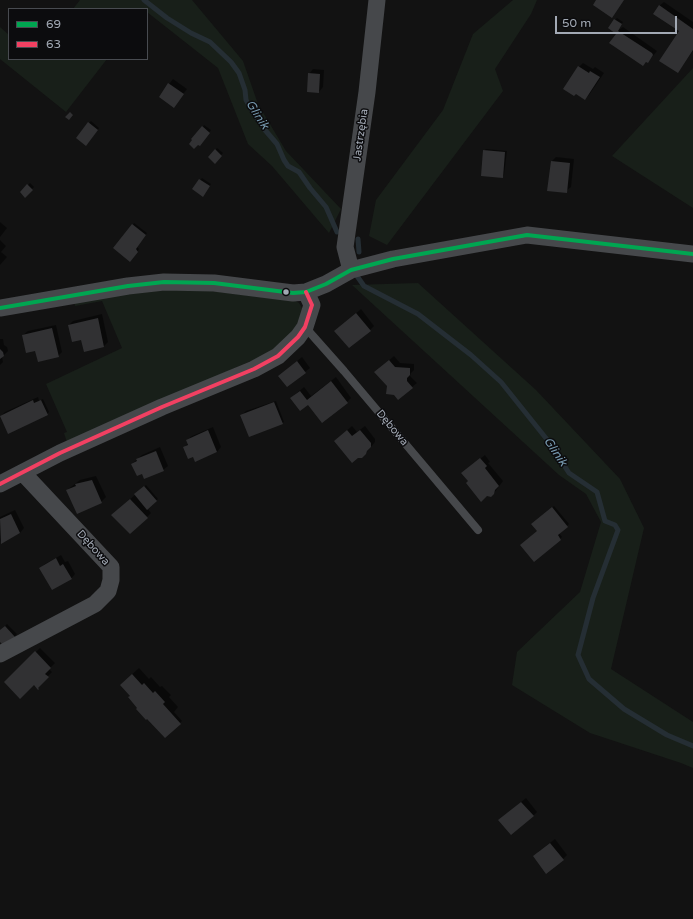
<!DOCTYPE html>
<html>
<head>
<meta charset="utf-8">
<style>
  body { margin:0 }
  #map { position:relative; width:693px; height:919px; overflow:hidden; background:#121212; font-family:"Varela Round",sans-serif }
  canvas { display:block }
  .legend { position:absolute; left:8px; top:8px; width:140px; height:52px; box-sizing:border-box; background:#0c0c0e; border:1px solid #484b50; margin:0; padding:5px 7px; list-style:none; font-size:12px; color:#a2a9b4 }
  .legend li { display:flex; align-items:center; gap:8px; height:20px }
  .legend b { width:20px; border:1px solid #484b50 }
  .scale { position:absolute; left:555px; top:16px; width:122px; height:18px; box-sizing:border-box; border:2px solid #a2a9b4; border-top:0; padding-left:5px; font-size:12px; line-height:14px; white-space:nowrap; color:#a2a9b4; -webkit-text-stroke:3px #0c0c0e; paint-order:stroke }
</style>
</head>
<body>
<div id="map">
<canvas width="693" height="919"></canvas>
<ul class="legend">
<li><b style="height:5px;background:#00a651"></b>69</li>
<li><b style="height:5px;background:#f24062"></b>63</li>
</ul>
<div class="scale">50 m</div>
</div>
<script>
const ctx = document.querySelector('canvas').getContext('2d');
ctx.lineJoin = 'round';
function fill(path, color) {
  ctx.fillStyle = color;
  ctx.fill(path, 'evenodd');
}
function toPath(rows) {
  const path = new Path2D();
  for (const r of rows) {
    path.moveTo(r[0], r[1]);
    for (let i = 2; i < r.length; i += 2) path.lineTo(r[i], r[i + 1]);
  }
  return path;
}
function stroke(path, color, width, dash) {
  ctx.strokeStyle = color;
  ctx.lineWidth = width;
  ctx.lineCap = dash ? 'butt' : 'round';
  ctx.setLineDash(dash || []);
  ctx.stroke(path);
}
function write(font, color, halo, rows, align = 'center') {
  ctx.font = font + ' "Varela Round",sans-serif';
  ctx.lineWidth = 3;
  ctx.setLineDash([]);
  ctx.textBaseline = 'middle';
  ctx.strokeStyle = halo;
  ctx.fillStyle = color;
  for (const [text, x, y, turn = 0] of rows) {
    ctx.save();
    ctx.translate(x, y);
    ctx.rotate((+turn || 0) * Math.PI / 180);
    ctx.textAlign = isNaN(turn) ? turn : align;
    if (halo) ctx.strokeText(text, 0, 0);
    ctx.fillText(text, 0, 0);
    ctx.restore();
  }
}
fill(toPath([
  [80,0,192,0,243,61,258,104,286,151,341,209,329,233,272,166,248,144,218,68,147,12,147,9,73,9],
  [513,0,537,0,531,14,495,69,503,91,387,245,369,236,376,200,443,110,473,34],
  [0,27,9,35,9,59,107,59,66,112,0,59],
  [693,68,693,208,612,156],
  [418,283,536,390,620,479,644,528,611,669,693,722,693,768,681,763,590,733,512,685,517,652,580,592,601,522,586,494,559,475,352,285],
  [164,290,203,290,287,300,293,299,299,303,302,308,302,316,285,346,67,442,64,433,67,432,46,384,122,348,102,301,75,306,74,301,131,293]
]), '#181f19');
fill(toPath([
  [664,2,693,22,693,51,678,72,681,31,659,6],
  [617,18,623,22,617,31,623,27,657,51,652,57,643,65,617,33,615,20],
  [583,63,593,69,595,67,604,73,589,95,585,99,579,67],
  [313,69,324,70,323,87,319,92,309,74],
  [173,79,187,89,174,106,160,96],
  [91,121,99,128,88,143,89,123],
  [204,125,211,130,202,143,203,127],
  [217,148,223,153,215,162,209,157],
  [486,149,507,151,504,175,503,177,484,151],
  [556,157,574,159,571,187,566,191,552,161],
  [202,178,211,184,204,194,193,189],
  [30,183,34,187,25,196,21,192],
  [0,222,7,228,0,237],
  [134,223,147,233,137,247,139,249,132,259,133,225],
  [0,240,6,246,1,252,7,257,0,265],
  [361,309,374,326,370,330,335,331],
  [102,314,108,342,104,346,82,339,69,325,73,321],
  [56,325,62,352,58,356,36,349,23,335,28,331],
  [0,339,3,339,4,345,7,347,8,351,2,357,3,362,0,365],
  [394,356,400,363,414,364,414,370,411,373,410,376,417,383,412,387,394,394,388,386,380,368],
  [302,357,310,368,287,386,279,376],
  [336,377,351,398,347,402,309,404,291,398,304,387,311,396],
  [38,397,39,401,43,399,49,412,47,414,1,416,5,412],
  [276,401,284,422,282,423,242,415,246,411],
  [352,426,357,432,365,426,375,439,375,442,366,453,339,437],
  [213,427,221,447,217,452,196,461,194,456,184,448,188,443,187,440,192,436],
  [160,447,168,466,163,470,143,473,132,464,142,455],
  [485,455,490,462,488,463,503,481,494,493,469,481,467,469],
  [96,476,106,497,101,502,67,490,80,480],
  [146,485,158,499,147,508,151,513,147,517,117,511],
  [554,506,569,524,559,533,562,537,534,561,538,530,535,522],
  [15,510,24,528,20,533,1,543,0,540,0,517],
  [61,555,65,562,68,561,75,574,71,579,41,568,45,564],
  [7,624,17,634,5,646,0,641,0,631],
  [40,648,55,663,49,669,52,672,37,687,34,684,5,682],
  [139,668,149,679,151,677,160,687,162,686,171,695,169,697,178,707,174,712,182,721,165,737,131,696,128,678],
  [526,798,537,812,533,816,504,816],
  [555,839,567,855,563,859,538,852]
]), '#0007');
stroke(toPath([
  [144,0,167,18,191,33,210,42,231,62,239,73,245,90,246,100,253,112,265,130,277,144,284,160,288,166,299,172,310,188,326,207,337,232],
  [358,239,359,252],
  [357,276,364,286,418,314,471,355,501,382,549,442,569,473,597,492,605,521,615,525,618,530,593,598,578,655,589,679,624,709,667,735,693,746]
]), '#252e34', 5);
fill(toPath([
  [596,0,624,0,612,18,593,5],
  [659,5,693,29,693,50,678,73,659,61,679,31,653,14],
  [614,19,622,24,618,31,652,53,653,55,648,63,646,62,643,66,609,43,616,34,608,28],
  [578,66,589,73,590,71,600,77,585,100,576,94,574,96,563,89],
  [308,73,320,74,319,93,307,92],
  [168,83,184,94,174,108,159,97],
  [70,112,73,115,69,120,65,117],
  [88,122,98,130,86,146,76,138],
  [202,126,210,133,200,146,198,145,194,149,189,144,192,140,191,139],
  [215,149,222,156,215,164,208,157],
  [483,150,505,152,503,178,481,176],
  [551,161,570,163,567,193,547,191],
  [199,179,210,186,203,197,192,189],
  [27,184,33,190,25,198,20,192],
  [132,224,146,235,136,249,138,252,130,262,113,248],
  [356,313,371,331,349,348,334,331],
  [98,318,104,347,84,352,81,340,72,342,68,325],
  [52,328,59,357,38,362,35,351,26,353,22,335],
  [0,349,3,352,4,356,0,359],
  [389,360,395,367,410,368,410,375,407,378,407,381,413,388,398,400,394,395,386,394,387,386,374,372],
  [297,361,306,373,287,387,278,376],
  [331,381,348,403,322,423,308,405,300,411,290,398,300,391,307,400],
  [33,400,34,403,41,400,48,415,8,434,0,416],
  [274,402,283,424,249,437,240,415],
  [208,430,217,452,195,462,193,457,188,459,183,447,188,445,186,440],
  [347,430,352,436,360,430,371,443,371,447,367,451,366,454,362,458,358,458,352,463,334,441],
  [156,451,164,471,144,479,142,474,137,476,131,464,137,461,136,459],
  [480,458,487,466,485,468,499,486,495,490,494,494,491,497,487,496,481,502,466,483,468,481,461,473],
  [92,480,102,503,77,514,66,490,76,486,75,484],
  [144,486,157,501,147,510,134,494],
  [130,499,148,518,130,534,111,515],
  [552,507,568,527,558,535,561,540,534,562,520,545,537,531,531,524],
  [11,514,20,533,1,544,0,519],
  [56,558,60,566,63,564,72,579,52,590,39,568],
  [5,626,15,637,5,647,0,642,0,630],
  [35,651,51,668,45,674,49,677,38,688,39,689,38,690,34,685,20,699,4,682],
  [132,674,142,685,144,683,153,693,155,691,165,702,163,704,181,724,165,738,147,719,146,720,136,709,137,708,128,697,130,696,120,685],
  [521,802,534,816,511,835,498,820],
  [550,843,564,860,546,874,533,856]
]), '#313133');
stroke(toPath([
  [305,327,344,371,478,530]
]), '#46484b', 8);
stroke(toPath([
  [351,270,345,247,367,92,377,0],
  [0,308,128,286,164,282,214,283,293,293,306,292,326,284,351,270,393,259,527,235,693,254],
  [0,484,60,453,162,407,254,369,278,356,298,337,305,327,312,305,306,292],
  [0,654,95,604,108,591,111,580,111,567,23,473]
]), '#46484b', 17);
stroke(toPath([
  [0,308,128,286,164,282,214,283,293,293,306,292,326,284,351,270,393,259,527,235,693,254]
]), '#00a651', 4);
stroke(toPath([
  [0,484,60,453,162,407,254,369,278,356,298,337,305,327,312,305,306,292]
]), '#f24062', 4);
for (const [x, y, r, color] of [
  [286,292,3.5,"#a2a9b4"]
]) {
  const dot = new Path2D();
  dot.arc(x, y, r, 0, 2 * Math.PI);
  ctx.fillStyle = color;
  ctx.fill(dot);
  stroke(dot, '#0c0c0e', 1.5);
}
write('11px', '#a2a9b4', '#0c0c0e', [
  ["Jastrzębia",361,135,-82],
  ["Dębowa",392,428,50],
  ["Dębowa",93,548,48]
]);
write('italic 12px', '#789bb1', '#0c0c0e', [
  ["Glinik",257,115,57],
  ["Glinik",555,452,56]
]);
</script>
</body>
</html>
